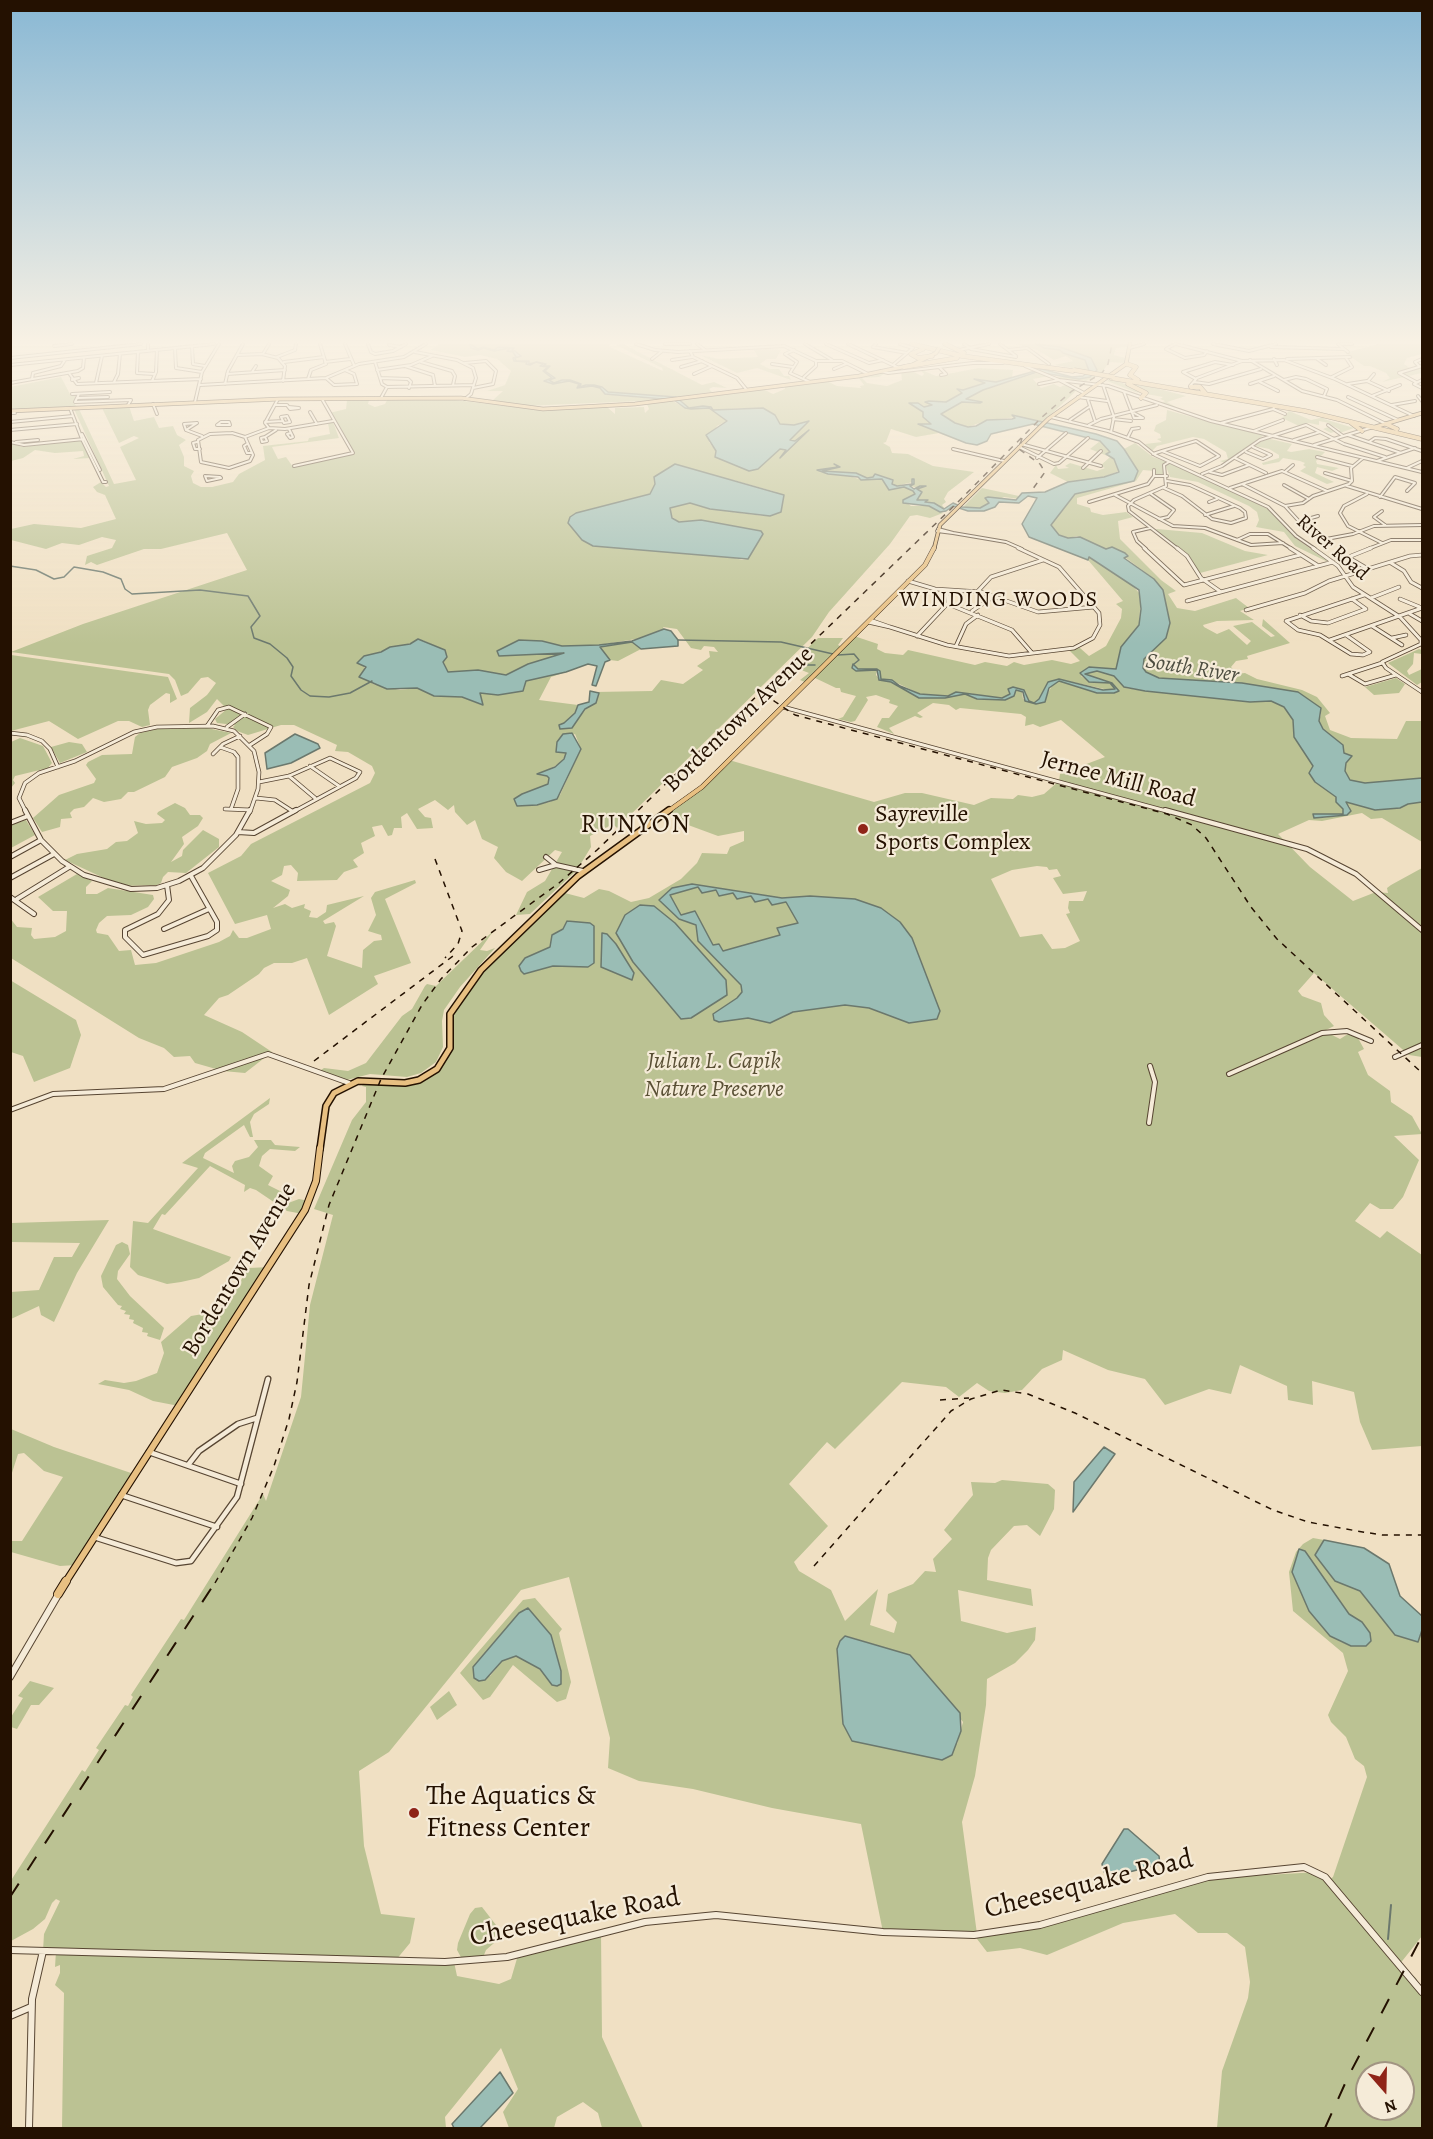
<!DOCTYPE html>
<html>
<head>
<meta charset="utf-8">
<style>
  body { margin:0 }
  #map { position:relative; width:1433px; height:2139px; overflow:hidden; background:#f0e0c3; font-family:Alegreya,serif }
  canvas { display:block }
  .frame { position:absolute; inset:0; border:12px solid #241101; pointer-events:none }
  .north { position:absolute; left:1355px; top:2061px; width:60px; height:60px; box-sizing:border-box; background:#f5ebd8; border:2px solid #a19482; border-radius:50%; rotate:160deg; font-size:16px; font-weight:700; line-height:24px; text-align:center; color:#241101 }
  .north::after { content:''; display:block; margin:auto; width:21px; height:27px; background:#8f2418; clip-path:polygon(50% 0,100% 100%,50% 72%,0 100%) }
</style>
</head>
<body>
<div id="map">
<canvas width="1433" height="2139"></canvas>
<div class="frame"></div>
<div class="north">N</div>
</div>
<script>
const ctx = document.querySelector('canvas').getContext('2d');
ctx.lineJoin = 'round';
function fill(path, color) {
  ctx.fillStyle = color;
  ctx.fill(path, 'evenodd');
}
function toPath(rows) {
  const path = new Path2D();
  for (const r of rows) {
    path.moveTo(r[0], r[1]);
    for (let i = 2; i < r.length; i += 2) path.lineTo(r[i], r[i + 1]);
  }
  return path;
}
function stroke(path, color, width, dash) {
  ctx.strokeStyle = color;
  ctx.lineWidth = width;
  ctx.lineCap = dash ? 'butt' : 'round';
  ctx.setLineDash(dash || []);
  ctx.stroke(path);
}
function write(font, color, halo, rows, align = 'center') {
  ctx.font = font + ' Alegreya,serif';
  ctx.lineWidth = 4.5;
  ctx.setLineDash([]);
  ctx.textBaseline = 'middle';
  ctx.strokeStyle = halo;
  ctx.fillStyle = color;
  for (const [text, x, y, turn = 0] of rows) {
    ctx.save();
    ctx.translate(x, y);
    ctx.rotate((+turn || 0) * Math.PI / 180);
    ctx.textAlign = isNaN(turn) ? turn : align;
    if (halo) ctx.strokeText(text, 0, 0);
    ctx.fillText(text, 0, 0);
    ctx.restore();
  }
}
fill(toPath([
  [439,344,609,344,610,347,663,371,662,368,616,345,623,344,702,385,714,382,727,388,713,387,709,389,712,392,676,397,608,392,602,387,594,386,601,388,605,394,663,400,525,406,492,401,503,391,487,391,505,385,511,371,497,359,480,355,465,357,431,350],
  [1016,344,1128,344,1127,347,1116,348,1114,355,1125,358,1124,363,1110,362,1101,373,1054,365,1073,361,1066,356,1054,360,1037,350],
  [1378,344,1422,344,1422,354,1407,358,1404,364,1411,369,1422,367,1422,373,1382,382,1390,378,1386,373,1370,366,1364,366,1345,353],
  [766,349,781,350,776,359,767,359,760,364,770,369,779,369,784,376,789,376,791,380,757,368,737,373,700,355,719,359,758,357,754,350],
  [979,368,1013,370,1012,378,1007,379,996,382,975,379,987,383,963,390,958,389,962,393,946,402,929,401,927,402,933,405,924,407,913,405,923,412,924,417,931,424,919,424,939,433,916,437,891,429,886,442,883,443,890,447,892,453,908,454,933,466,974,472,948,492,944,499,946,502,942,505,945,509,933,503,916,500,920,497,920,493,917,490,919,488,910,486,913,482,896,486,892,484,893,480,875,474,874,477,867,478,856,473,818,472,843,474,862,480,882,479,890,489,904,487,914,491,915,494,903,500,911,506,929,506,943,513,930,518,917,515,910,516,890,544,829,612,812,637,620,825,617,828,613,824,590,836,591,847,577,870,530,914,516,915,527,892,545,881,562,852,555,850,522,881,506,872,494,858,498,847,482,839,475,820,467,825,455,812,454,805,448,810,435,800,418,809,425,817,431,818,433,828,417,829,407,813,401,817,402,828,394,828,392,835,388,836,382,825,372,827,375,836,361,843,364,853,353,860,358,867,344,872,337,880,297,881,298,873,291,865,284,866,282,875,271,881,290,890,288,896,273,908,285,904,292,908,305,904,304,908,311,911,309,917,317,918,326,912,327,905,364,896,323,921,325,924,334,922,336,926,327,956,362,968,363,950,374,941,382,940,381,935,368,931,376,915,371,898,375,892,415,880,416,883,385,899,411,963,374,976,378,984,329,1015,307,958,292,963,274,963,264,968,259,974,228,995,219,998,204,1015,242,1032,272,1052,245,1073,223,1071,195,1063,190,1056,174,1057,164,1048,139,1038,11,958,10,918,17,927,32,928,31,935,34,939,55,937,66,931,67,911,53,911,38,897,77,874,92,881,86,887,86,894,97,894,108,888,153,895,154,899,148,907,131,915,107,916,99,923,96,930,97,933,108,935,119,951,131,950,135,965,156,963,219,942,230,936,233,930,239,938,247,938,271,929,267,915,235,924,208,873,241,856,251,844,370,783,375,773,372,766,348,752,335,751,337,745,294,725,281,725,248,735,237,731,233,727,235,725,217,723,215,719,227,709,217,699,207,712,189,723,190,708,207,695,216,683,208,677,201,678,188,693,181,696,175,680,169,674,11,652,83,624,247,570,227,533,161,549,144,549,97,565,91,562,85,565,87,556,112,548,116,540,102,537,79,545,62,543,46,549,11,540,11,529,34,524,81,528,116,519,105,495,97,492,93,487,101,482,106,487,109,486,74,409,79,409,114,484,136,480,120,447,139,438,134,436,119,443,102,408,129,406,134,421,154,417,159,428,173,426,177,435,186,440,179,445,184,457,184,466,194,471,191,476,193,483,201,487,212,487,233,482,239,474,265,460,263,446,308,441,309,438,330,434,328,423,333,422,339,438,272,447,278,459,286,457,293,467,354,454,329,413,346,409,347,400,369,400,368,404,375,407,385,404,387,400,455,400,541,410,607,407,615,414,615,408,644,407,645,413,649,409,647,404,671,400,685,408,688,407,677,400,763,389,773,394,785,389,785,387,827,381,837,386,861,388,860,386,864,385,858,377,880,372,884,374,879,377,862,378,867,383,887,386,902,380,901,372,912,371,922,376,924,374,920,370,922,370,936,376],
  [711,407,713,410,743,408,766,412,775,416,780,424,793,426,808,421,789,440,795,441,806,430,779,458,787,450,780,449,758,469,749,471,715,456,716,451,709,442,717,426,727,421,724,417,713,411],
  [733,480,776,492,764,516,710,509,690,503,670,508,670,515,679,522,701,520,763,534,748,559,742,560,576,513,650,494,656,484],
  [663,627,677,629,691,648,701,650,704,646,714,647,718,652,709,651,710,657,697,666,703,670,683,684,661,680,652,691,595,692,599,693,574,724,564,724,575,713,578,705,539,700,551,677,566,672,525,681,525,688,498,695,485,691,479,693,482,705,462,697,434,696,417,688,400,690,373,684,364,677,364,665,369,655,422,640,445,650,447,657,443,661,448,672,478,670,506,675,529,664,564,653,499,655,542,641,562,646,599,645,642,638,656,633,664,629],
  [575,734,581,749,560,795,550,802,530,806,517,806,522,794,548,784,549,778,547,776,539,775,560,763,566,755,567,753,559,753,556,749,557,742],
  [1043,371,1054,377,1097,376,1086,381,1062,379,1050,376,1033,379,1041,388,1054,384,1060,387,1065,385,1076,391,1043,422,1018,417,988,420,968,427,952,422,941,414,962,402,976,403,966,399,983,390],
  [61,377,70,394,76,394,74,403,77,407,11,410,10,387],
  [1110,378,1132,387,1124,381,1142,384,1137,387,1144,385,1186,396,1167,402,1176,407,1173,409,1161,403,1165,401,1160,399,1163,397,1135,392,1107,381],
  [1167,410,1192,417,1264,435,1225,463,1220,461,1228,459,1226,452,1204,439,1193,437,1157,446,1152,451,1145,444,1162,442,1157,439,1161,438,1160,434,1154,431,1156,425,1166,420],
  [1289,411,1311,420,1325,417,1324,419,1354,428,1340,433,1337,432,1340,430,1333,426,1336,431,1331,433,1323,429,1328,427,1329,423,1319,421,1319,425,1309,423,1299,426,1282,418],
  [1266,438,1292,444,1287,451,1291,452,1309,449,1325,452,1316,461,1317,464,1339,468,1332,471,1317,467,1315,473,1334,482,1327,484,1300,471,1306,467,1303,465,1305,463,1300,461,1283,458,1279,462,1263,465,1262,463,1279,458,1279,455,1269,449,1255,446],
  [81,440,90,458,73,459,84,456,83,451,55,453,35,450,23,458,11,461,10,443,22,447],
  [1100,441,1111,452,1119,471,1104,477,1068,482,1050,473,1056,465,1058,469,1069,468,1065,466,1070,463,1097,471,1105,468,1100,466,1110,457,1090,449],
  [1135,443,1153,457,1192,471,1272,511,1297,539,1330,563,1295,546,1284,532,1256,527,1259,520,1257,512,1249,506,1198,482,1170,477,1165,464,1167,476,1155,476,1154,471,1143,470,1136,481,1077,498,1077,504,1090,508,1091,512,1103,515,1126,512,1133,517,1118,521,1120,539,1161,580,1176,591,1168,594,1177,608,1195,611,1236,598,1249,608,1240,611,1254,620,1217,621,1203,625,1204,627,1217,634,1229,629,1247,645,1251,641,1233,626,1252,622,1271,637,1275,636,1262,626,1263,619,1290,643,1247,656,1248,659,1236,661,1231,667,1237,674,1245,673,1257,679,1302,690,1317,697,1330,713,1325,716,1330,730,1351,738,1397,739,1406,721,1422,721,1422,778,1365,783,1350,780,1345,771,1346,763,1352,756,1344,753,1343,745,1323,729,1319,721,1321,714,1298,692,1242,683,1159,678,1146,672,1143,668,1144,659,1158,644,1170,623,1162,590,1154,579,1114,549,1106,549,1077,536,1068,538,1059,535,1051,525,1075,494,1134,481,1138,471,1124,449],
  [982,488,1019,496,1019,499,1004,497,980,508,963,507],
  [1157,529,1202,533,1245,551,1268,555,1200,573,1189,556,1155,530],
  [1089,557,1130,583,1141,595,1139,625,1121,647,1116,669,1089,667,1081,676,1087,680,1110,683,1114,686,1113,691,1059,679,1048,682,1039,699,1034,703,1029,701,1026,693,1013,687,1010,694,1002,698,966,693,948,696,920,694,895,682,880,679,880,671,877,669,867,670,877,670,876,675,881,681,890,681,924,698,945,698,965,694,977,699,1005,700,1014,696,1016,690,1022,692,1023,699,1036,704,1044,700,1053,684,1059,681,1097,693,1119,691,1112,683,1084,674,1097,671,1114,676,1126,688,1145,691,1250,702,1271,701,1284,707,1293,720,1294,737,1313,766,1322,786,1336,797,1336,802,1343,809,1343,814,1314,814,1320,818,1347,815,1350,807,1346,802,1375,810,1400,808,1408,804,1422,802,1422,842,1382,818,1371,819,1362,813,1322,821,1309,820,1278,834,1310,867,1353,901,1376,892,1388,893,1387,888,1391,885,1422,868,1422,1057,1409,1055,1314,973,1298,991,1302,996,1321,1003,1324,1015,1334,1026,1324,1031,1340,1039,1348,1034,1358,1038,1364,1049,1358,1052,1368,1075,1390,1091,1391,1102,1412,1116,1422,1134,1394,1136,1419,1160,1403,1197,1393,1209,1380,1209,1370,1203,1355,1221,1380,1238,1387,1231,1422,1255,1422,1446,1372,1450,1360,1422,1354,1392,1312,1381,1313,1405,1288,1400,1287,1386,1240,1365,1231,1394,1209,1389,1165,1405,1145,1379,1108,1370,1063,1350,1062,1360,1042,1369,1022,1390,1005,1393,989,1391,977,1383,959,1397,946,1387,902,1382,835,1449,827,1442,789,1484,828,1526,794,1562,799,1571,831,1590,845,1621,878,1589,870,1625,894,1633,897,1622,886,1611,888,1594,913,1584,925,1571,936,1572,933,1559,952,1539,944,1530,973,1495,971,1482,995,1483,1002,1480,1048,1484,1055,1490,1054,1509,1040,1536,1027,1525,1014,1526,991,1550,988,1558,987,1580,1031,1589,1033,1606,958,1590,961,1621,1007,1633,1036,1627,1035,1640,1028,1650,1015,1663,987,1679,986,1705,975,1776,962,1822,977,1934,1021,1929,1214,1878,1318,1872,1328,1881,1333,1877,1367,1777,1364,1766,1355,1759,1346,1737,1331,1722,1328,1715,1348,1671,1343,1653,1293,1611,1289,1572,1296,1552,1303,1544,1313,1538,1324,1540,1315,1555,1335,1581,1360,1591,1395,1635,1418,1642,1422,1630,1422,1936,1399,1965,1416,1978,1422,1992,1422,2128,1217,2128,1222,2071,1248,1998,1250,1982,1245,1947,1227,1933,1198,1933,1175,1914,1123,1923,1047,1955,1020,1948,987,1952,974,1935,883,1932,861,1824,772,1808,693,1789,639,1781,608,1768,610,1738,569,1577,521,1590,389,1752,359,1771,364,1846,381,1914,415,1918,410,1943,396,1960,454,1962,457,1976,499,1984,511,1979,518,1955,601,1933,602,2037,643,2128,602,2128,598,2113,583,2102,557,2117,554,2128,509,2128,503,2112,518,2089,501,2048,445,2117,446,2128,62,2128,64,1993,55,1985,60,1973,60,1965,55,1967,56,1951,43,1951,44,1934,60,1901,56,1899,52,1903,45,1919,33,1929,11,1941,10,1882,82,1770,85,1772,99,1750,96,1748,125,1705,128,1706,133,1697,131,1695,181,1619,184,1620,194,1604,263,1494,266,1501,301,1397,310,1305,333,1215,314,1209,352,1120,366,1102,366,1087,362,1086,366,1080,405,1083,429,1075,448,1054,450,1014,474,978,561,892,584,898,599,889,609,891,631,902,649,898,681,879,697,863,702,853,727,854,730,847,744,841,744,831,718,836,680,822,671,812,691,797,729,760,874,802,905,793,922,793,974,805,991,798,1013,799,1018,795,1032,797,1044,794,1059,781,1060,774,1105,757,1061,720,1040,727,1033,724,1025,726,1026,717,1021,714,960,708,956,710,949,705,933,703,917,713,923,717,920,718,915,716,889,728,894,734,877,727,882,718,889,718,898,706,889,703,890,700,876,695,866,697,868,700,855,721,851,722,838,719,843,717,856,696,841,692,840,688,836,688,813,677,807,683,800,680,809,673,796,668,772,696,771,690,777,678,818,638,843,638,838,645,842,647,854,636,878,644,877,649,885,653,903,655,908,650,975,665,985,662,1007,666,1014,662,1024,665,1052,660,1071,664,1080,661,1069,650,1080,648,1089,656,1106,646,1121,618,1122,609,1116,604,1123,601,1088,560],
  [1037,866,1047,867,1049,870,1057,869,1061,876,1053,878,1063,894,1087,891,1083,901,1069,901,1068,908,1070,913,1066,914,1080,941,1065,948,1052,949,1042,934,1020,937,991,879,1012,870],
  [1328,1583,1349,1614,1362,1622,1370,1633,1371,1641,1351,1646,1341,1642,1330,1636,1309,1611],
  [846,1636,910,1655,963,1722,957,1744,852,1741,843,1724,837,1649,840,1641],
  [1367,2073,1403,2073,1403,2109,1367,2109],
  [632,642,641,649,618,661,610,660,600,647],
  [1419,649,1422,650,1422,654,1414,653,1413,664,1407,671,1409,675,1422,669,1422,682,1417,685,1388,663],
  [11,655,168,677,177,699,170,703,170,694,166,693,150,705,148,710,150,725,142,727,129,721,118,721,78,739,49,721,11,731],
  [1396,678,1405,684,1399,693,1374,695,1365,687],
  [207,728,231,733,210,744,207,751,197,758,172,767,165,777,134,792,128,792,121,799,104,802,93,798,84,807,74,809,70,813,72,818,61,819,60,827,42,832,33,818,59,795,94,783,96,779,86,765,88,762,102,755,132,754,135,737,140,733,157,729],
  [20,738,43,746,52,763,48,768,15,776,13,780,15,783,11,788,11,742],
  [69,742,82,744,87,752,60,763,51,747],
  [175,803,185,808,190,815,200,815,203,818,198,826,182,837,184,844,171,862,182,856,183,850,203,830,219,839,219,847,186,873,168,872,163,877,161,883,157,885,121,886,65,860,77,854,107,849,116,842,127,841,138,833,134,821,146,824,162,823,165,820,157,814,158,812],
  [26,820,35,835,11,848,11,825],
  [494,930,480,950,487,951,495,948,460,987,444,1010,442,1021,443,1047,436,1062,421,1073,407,1077,370,1074,343,1081,318,1072,324,1068,348,1071,366,1063,402,1016,412,1009,425,986,427,984,436,986],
  [10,980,76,1020,81,1035,70,1068,34,1082,23,1056,11,1052],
  [270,1098,269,1104,254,1114,250,1122,253,1137,250,1137,244,1125,205,1153,203,1158,234,1173,232,1166,235,1161,249,1157,258,1147,254,1140,271,1140,275,1145,300,1147,295,1151,270,1149,262,1156,259,1166,273,1176,268,1185,292,1197,291,1202,299,1199,309,1201,303,1214,287,1211,256,1190,250,1188,244,1192,245,1185,210,1166,165,1215,162,1214,153,1229,231,1257,229,1261,199,1278,181,1282,167,1284,138,1275,130,1267,133,1221,148,1223,198,1168,182,1163],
  [109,1220,77,1273,54,1322,41,1315,39,1306,11,1319,11,1292,39,1290,54,1257,72,1257,80,1243,11,1242,11,1223],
  [122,1242,128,1245,130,1254,118,1271,117,1279,130,1296,164,1328,160,1340,147,1336,148,1333,142,1332,143,1328,133,1323,134,1320,129,1319,130,1315,124,1314,126,1311,120,1309,122,1306,118,1305,103,1287,101,1276,116,1245],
  [270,1267,179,1406,153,1401,129,1390,98,1384,105,1380,124,1383,136,1381,157,1373,164,1353,161,1342,191,1316,215,1312,234,1291,249,1268],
  [11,1429,54,1447,134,1474,76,1565,60,1566,11,1552,10,1541,22,1541,63,1477,44,1471,24,1453,18,1454,11,1476],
  [535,1598,562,1629,559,1633,571,1682,566,1699,557,1702,513,1665,490,1697,483,1700,460,1673,523,1600],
  [528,1608,551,1635,561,1671,548,1679,540,1669,516,1656,502,1661,490,1676,480,1659,519,1613],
  [30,1681,54,1688,39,1705,31,1705,17,1729,11,1727,11,1717,23,1698,18,1696],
  [449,1691,457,1705,437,1720,430,1707],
  [482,1907,496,1925,494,1943,486,1950,482,1960,463,1961,457,1950,458,1943,470,1914,475,1908]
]), '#bbc293');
const water = toPath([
  [470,344,478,349,483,347,494,350,498,347,514,348,511,351,515,351,521,356,515,358,516,361,529,361,529,364,537,362,546,364,543,366,550,366,545,371,555,378,549,380,554,383,562,380,570,380,581,384,579,387,586,385,594,385,602,387,608,392,676,397,689,408,703,406,711,407,713,410,763,408,775,415,780,424,794,425,809,421,790,440,795,441,809,430,780,458,786,450,780,449,758,469,749,471,715,457,716,451,706,435,727,421,709,408,691,409,685,408,674,400,605,394,600,388,592,386,577,388,579,384,569,381,553,384,544,381,552,378,543,371,548,367,540,366,543,364,536,362,530,365,526,364,527,362,514,361,513,358,516,357,513,352,507,351,510,348,494,351,484,348,478,350,471,348,470,344],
  [1036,344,1060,347,1091,358,1097,370,1090,377,1079,379,1037,372,983,390,966,399,982,402,980,403,962,402,941,414,955,423,968,427,976,426,987,420,1012,419,1015,418,1012,415,1096,434,1117,441,1124,449,1138,471,1134,481,1075,494,1051,525,1059,535,1068,538,1080,537,1106,549,1112,547,1125,553,1128,556,1124,558,1154,579,1163,590,1170,623,1166,638,1144,659,1143,668,1146,672,1159,678,1242,683,1298,692,1321,708,1319,721,1323,729,1343,745,1344,753,1352,756,1346,763,1345,771,1350,780,1365,783,1422,778,1422,802,1408,804,1400,808,1375,810,1346,802,1351,811,1347,815,1314,818,1313,814,1343,814,1343,809,1336,802,1336,797,1315,782,1309,773,1313,766,1294,737,1293,720,1284,707,1271,701,1250,702,1145,691,1124,687,1114,676,1097,671,1085,674,1112,683,1119,691,1114,693,1097,693,1059,681,1049,688,1045,702,1036,704,1025,701,1023,692,1016,690,1014,696,1005,700,977,699,965,694,945,698,919,698,891,682,879,680,877,670,856,671,852,668,853,664,858,669,877,669,880,671,881,679,892,680,900,686,920,694,948,696,956,692,1002,698,1010,694,1008,689,1013,687,1024,690,1029,701,1034,703,1039,699,1048,682,1059,679,1103,690,1115,689,1110,683,1089,682,1080,673,1089,667,1116,669,1121,647,1139,625,1141,609,1139,590,1089,557,1088,560,1029,537,1022,524,1037,498,1028,496,1019,503,999,502,995,507,984,511,968,511,953,506,946,511,940,512,929,506,903,503,903,500,915,494,913,491,904,487,889,490,882,479,861,480,858,477,828,474,817,470,838,467,834,464,840,467,822,471,856,473,867,478,873,477,875,474,893,480,892,484,897,486,912,484,912,479,914,479,914,484,910,486,914,489,920,486,926,486,917,489,922,492,917,500,928,500,925,502,934,503,944,509,953,503,962,507,980,508,989,503,985,498,988,497,1016,500,1022,493,1045,492,1068,482,1104,477,1119,472,1114,459,1106,454,1110,452,1100,441,1045,427,1033,424,991,434,987,441,977,445,966,443,918,424,931,424,923,417,923,412,909,403,918,403,924,407,932,405,925,402,929,401,946,402,962,393,957,389,963,390,985,383,974,379,996,382,1042,369,1072,377,1083,376,1089,371,1085,360,1063,353,1060,350,1044,348,1036,344],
  [675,464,784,495,781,512,770,516,710,509,690,503,670,508,672,518,679,522,701,520,761,531,763,534,748,559,593,546,582,540,568,523,570,517,576,513,650,494,655,484,654,477,675,464],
  [664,629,671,631,678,640,678,646,641,649,632,642,600,647,610,660,605,662,596,686,592,685,597,666,588,664,566,672,526,681,523,691,498,695,480,693,483,705,462,697,434,696,417,688,387,689,359,677,366,667,357,663,364,656,381,652,390,647,410,644,418,639,445,650,447,657,443,662,448,672,478,670,506,675,528,664,564,653,499,656,497,651,519,640,542,641,562,646,599,645,632,641,664,629],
  [590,691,599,693,596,703,585,709,572,728,560,729,559,725,564,723,575,713,578,705,589,702,590,691],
  [572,733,581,749,557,799,537,805,517,806,514,799,522,794,548,784,549,778,547,776,537,774,555,767,564,759,566,753,556,752,557,742,563,734,572,733],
  [295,734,318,744,320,748,291,763,267,769,265,753,295,734],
  [692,884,782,898,810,896,855,899,881,908,900,922,912,938,940,1011,937,1019,909,1023,869,1008,845,1005,793,1012,770,1023,748,1018,719,1022,714,1020,713,1014,737,998,742,992,741,985,698,941,696,925,679,919,659,900,672,888,692,884],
  [698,887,702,893,716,890,719,896,733,893,737,899,751,896,755,902,768,899,772,905,786,902,798,923,777,928,780,935,723,951,719,944,713,945,695,911,681,915,670,895,698,887],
  [640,905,654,906,675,923,726,980,727,995,691,1018,681,1019,633,962,616,933,625,915,640,905],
  [567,921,590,923,594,926,594,963,588,967,553,966,524,974,521,971,519,966,525,958,550,947,552,935,563,929,567,921],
  [602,933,607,934,616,944,634,973,632,980,601,967,602,933],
  [1104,1447,1115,1454,1073,1512,1074,1482,1104,1447],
  [1324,1540,1364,1548,1389,1564,1400,1596,1422,1616,1422,1630,1418,1642,1395,1635,1360,1591,1335,1581,1315,1555,1324,1540],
  [1299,1549,1305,1551,1349,1614,1362,1622,1370,1633,1371,1641,1366,1646,1351,1646,1330,1636,1309,1611,1292,1572,1299,1549],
  [528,1608,551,1635,561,1671,561,1684,557,1686,552,1685,540,1669,516,1656,502,1661,485,1680,479,1681,474,1678,473,1667,519,1613,528,1608],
  [845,1636,910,1655,960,1713,961,1731,952,1755,942,1760,852,1741,843,1724,837,1649,840,1641,845,1636],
  [1124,1829,1128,1829,1159,1856,1160,1864,1110,1877,1104,1872,1102,1864,1124,1829],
  [500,2072,513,2093,480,2128,454,2128,452,2124,500,2072]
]);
fill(water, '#9abdb5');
stroke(water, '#6b786d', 1.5);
stroke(toPath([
  [10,566,36,570,54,579,64,577,74,567,103,572,121,579,125,589,132,594,200,590,248,596,260,616,251,627,254,638,270,644,287,658,293,667,291,676,301,690,310,696,329,697,350,693,372,681],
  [678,640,781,642,833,654],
  [838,655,854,654,859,660,854,664],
  [802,665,815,665]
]), '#6b786d', 1.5);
stroke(toPath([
  [1388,1939,1391,1905]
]), '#6b786d', 2);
const minorFar4 = toPath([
  [148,344,148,351],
  [345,344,354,365],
  [368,344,371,352,375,354,393,351,406,344],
  [636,344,655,350,678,352,784,346,816,361,816,366,804,377],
  [665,344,690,344],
  [697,344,705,350],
  [805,344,832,360],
  [826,344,869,363,883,360],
  [848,344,899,368],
  [876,344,873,347,907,353],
  [964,344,971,349,1016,357],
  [1000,344,1016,356],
  [1175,344,1166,349,1185,358,1204,355,1207,351],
  [1176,344,1242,361],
  [1213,344,1249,351,1276,344],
  [1338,344,1348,352],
  [1341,344,1352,344],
  [389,345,401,347],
  [54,346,72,344],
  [192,347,193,364,205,366],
  [1271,347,1343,349],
  [1129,348,1144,344],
  [175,349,176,368,202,372],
  [794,350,785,354,797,362,790,373,810,382],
  [959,350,989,344],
  [1008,350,1027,348,1049,364],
  [690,351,693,357,737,378,746,389],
  [138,352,137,373,155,374],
  [415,352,457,360,473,368,476,378,471,394,465,399],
  [263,354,269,344],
  [237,355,262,354,278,358,285,366,283,381],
  [277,357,295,350,296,344],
  [10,358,141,344],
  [1316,358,1326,365],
  [652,359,661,352],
  [1274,359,1277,365],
  [1287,359,1350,357],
  [672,360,692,357],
  [1250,360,1302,391,1337,400,1386,424],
  [816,361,842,361,868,374],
  [284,362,324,357],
  [325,362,350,359],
  [375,362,382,384,387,387,474,385],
  [421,362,452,371,455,376,453,385],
  [465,363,486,361,496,371,493,384,473,388],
  [772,364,793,367],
  [894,364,913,348,900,344],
  [10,365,214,344],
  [405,366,433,375,435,386],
  [1025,366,1059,380,1108,386,1211,421,1422,472],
  [1419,366,1415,362,1422,359],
  [681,367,702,361],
  [940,368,946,374,941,375],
  [834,369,846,364],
  [377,370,411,365,432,356],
  [881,371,888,373,973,363,1003,363],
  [252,372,256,366],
  [69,373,77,384,201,379],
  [227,374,285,370],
  [694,374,712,366],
  [1332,377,1352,367,1346,358],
  [326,378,334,385,357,384,354,374,345,370],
  [380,378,408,379,411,382,409,388],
  [32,379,33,373,61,366,65,360],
  [72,379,79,378,72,380],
  [308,379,311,370,326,364,320,344],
  [1196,379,1183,372,1215,362,1233,365],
  [1284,380,1296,377,1306,379,1327,389,1324,396],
  [1422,380,1414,384,1422,388],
  [152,381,156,372,157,350],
  [1368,381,1374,374],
  [114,382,118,374,120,354],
  [1194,382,1209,384,1261,369],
  [1260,382,1278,391],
  [1416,382,1399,373,1422,366],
  [10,383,78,371,83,368,84,358],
  [96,383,102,356],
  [225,384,228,371,243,344],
  [1039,384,1059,380,1084,393],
  [1250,384,1274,376],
  [1348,384,1367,381,1389,391],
  [200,385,326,378,359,364,404,357,426,344],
  [1103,385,1114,417,1111,432],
  [1190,386,1197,378,1242,361,1284,360,1335,379,1414,416],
  [1124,392,1134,418,1143,418,1134,413],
  [72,394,110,392],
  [79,394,75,402,131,400,128,405],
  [1372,396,1400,385],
  [1418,396,1422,401],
  [1078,397,1107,401],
  [1348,397,1398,420],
  [77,398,108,397],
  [381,398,387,387],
  [278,399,265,423,269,428,285,429,333,421],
  [1088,400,1095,421],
  [195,402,202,372,219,344],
  [153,404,157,414],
  [275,405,287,405,290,409,299,408,289,407],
  [1392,405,1415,401],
  [70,408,82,439,103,482,106,482],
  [1273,409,1285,414],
  [310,412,317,424],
  [10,413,15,413],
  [287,416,290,422,284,423,281,417,287,416],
  [1051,417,1108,431,1139,442,1155,455,1268,507,1296,536,1315,549],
  [1113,419,1131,421],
  [1070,420,1089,407],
  [10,422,73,416],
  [221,422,229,422,230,425,217,425,221,422],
  [265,422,283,421],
  [197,423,186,430,184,424,197,423],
  [1221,423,1273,409,1275,406],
  [1089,425,1101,419,1157,405],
  [1328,425,1343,436],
  [289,429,293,437,290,438,287,434,291,433],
  [10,430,77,424],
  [186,430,202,436],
  [1254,431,1283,420],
  [232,433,245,437,253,455,250,461,229,468,201,462,198,440,210,434,232,433],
  [82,434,100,470],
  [1348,435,1401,453],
  [245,437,269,428],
  [265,437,267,441,262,442,261,438,265,437],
  [265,437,276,430],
  [1128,437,1132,429,1139,428],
  [1294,440,1320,432],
  [1196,441,1219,456,1200,466,1162,451,1196,441],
  [10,442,24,445,84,439],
  [16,442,38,440],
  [197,442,193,443,195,449,200,449],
  [1369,442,1375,438,1386,439,1422,451],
  [247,444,244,446,247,453,252,453],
  [1021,444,1101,466],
  [1314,445,1373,427],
  [1019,447,1054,464,1059,463,1088,438],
  [953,449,1004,461],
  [1246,452,1263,459,1271,455,1253,447],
  [1153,454,1162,451],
  [1317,457,1352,466],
  [1037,458,1066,433],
  [1235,458,1266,473],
  [1377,461,1415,448],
  [1169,462,1164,465,1166,486,1134,500,1128,506,1129,511,1178,549],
  [294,466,353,453,322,399],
  [1083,468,1101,451],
  [1407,468,1422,461],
  [1286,471,1293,465],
  [1210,472,1222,475,1249,465],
  [1325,473,1352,481],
  [1202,474,1222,466,1260,440,1306,425,1344,444,1385,457],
  [205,476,220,477,221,478,207,481,205,476],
  [1154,476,1167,476],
  [1242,484,1285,506,1307,530],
  [1284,485,1309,499],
  [1347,486,1422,509],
  [1164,488,1182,496,1212,519,1231,523,1246,518,1245,512,1240,508,1190,485,1167,481],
  [1230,488,1282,471,1327,491],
  [1151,494,1174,510,1168,517,1159,519],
  [1367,494,1344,506,1340,513,1348,526,1382,543],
  [1115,495,1173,526,1205,528,1251,545,1283,543],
  [1380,497,1395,477,1415,483,1407,491],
  [1089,502,1148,484,1154,476,1154,470],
  [1209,502,1217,499],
  [1285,506,1303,503,1313,496,1349,484,1352,481,1351,468,1363,458],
  [1382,511,1374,517,1385,525],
  [1205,515,1234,506],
  [1301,521,1318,516],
  [937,531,953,533,938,529],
  [953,533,1006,542,1022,549],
  [1237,540,1250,534,1268,534,1292,549],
  [1321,540,1353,534,1374,526,1422,525],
  [1146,549,1137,541,1133,532,1150,528],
  [1368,549,1391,540,1422,540]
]);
const minorFar3 = toPath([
  [1144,548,1184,585,1300,555],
  [1177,548,1187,556,1201,578,1221,592],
  [1290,548,1317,565],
  [1313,548,1338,566,1353,587,1400,617,1421,640,1421,644],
  [1391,563,1404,571,1411,582,1422,588],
  [1368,569,1351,559,1351,556,1371,548],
  [908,581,935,589,981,592,1038,612,1094,607],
  [977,592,991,577,1043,560],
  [1371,598,1399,587],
  [1400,599,1422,608],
  [1187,601,1333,562],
  [948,604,1012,630,1032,653],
  [1246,610,1305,593,1329,581,1410,556,1422,555],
  [972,611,993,597],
  [1410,614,1422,621],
  [1300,615,1311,621,1328,623,1366,609,1352,599],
  [868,622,890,627,870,620],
  [1372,626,1402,645],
  [890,627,947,645,1009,656,1074,648,1093,638,1100,625,1099,613,1059,567,1018,548],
  [1346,635,1370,652,1363,655,1351,654,1320,635,1298,630,1286,621,1364,595],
  [917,636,948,603,947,590],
  [1392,638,1406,635],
  [1330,640,1422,608],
  [1421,644,1382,662,1386,668,1422,692],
  [956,646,966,624,978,615],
  [1348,674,1365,684,1396,675],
  [1342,676,1382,663],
  [783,707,1170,812],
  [207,726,218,710,229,707,271,727,267,734,250,745],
  [227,727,245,714],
  [10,733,27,735,42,741,50,749,58,767],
  [220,747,234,752,238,757,238,789,231,809],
  [213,754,223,744,240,736],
  [310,766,339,786],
  [289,776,315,798],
  [259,782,289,776,330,758,360,772,356,778,293,812],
  [256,798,275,800,292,811],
  [225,809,251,810],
  [26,812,19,798,25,783,39,773,75,761,134,732,157,727,213,726,234,731,254,751,259,772,258,789,250,812]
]);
const minorFar2 = toPath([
  [25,810,41,840,62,861,84,875,131,889,157,888,179,881,203,868,236,835,250,810],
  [1165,810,1307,849,1356,874,1422,930],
  [10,823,28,816],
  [238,832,254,833,296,810],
  [10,857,41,840],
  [546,857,556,865],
  [539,870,556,865,583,871],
  [10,878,54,854],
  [167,885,169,900,158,914,125,930,125,937,143,955,208,936,217,930,217,922,191,876],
  [10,897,34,914],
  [17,899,69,867],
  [164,929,209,909],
  [1395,1057,1422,1045],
  [1229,1074,1322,1033,1347,1031,1371,1041],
  [10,1110,53,1094,164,1089,268,1054,349,1083],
  [1149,1123,1155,1082,1150,1066]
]);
const minorFar1 = toPath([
  [149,1452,241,1484],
  [188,1465,199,1451,238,1424,257,1418],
  [121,1495,217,1527],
  [94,1537,176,1563,191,1561,237,1497,268,1379]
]);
const minor = toPath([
  [10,1677,58,1595],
  [10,1950,445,1962,507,1957,645,1922,716,1915,883,1932,974,1935,1040,1925,1208,1877,1304,1867,1325,1877,1422,1992],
  [10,2016,31,2007],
  [29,2128,32,1999,43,1951]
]);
const majorFar4 = toPath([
  [10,411,280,399,461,398,543,409,635,404,859,376,912,365,936,353],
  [1375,427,1422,413],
  [934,549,940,525,1048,419,1126,364,1130,344]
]);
const majorFar3 = toPath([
  [667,812,702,787,925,565,934,548]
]);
const majorFar2 = toPath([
  [320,1149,326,1106,334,1093,358,1081,405,1083,419,1080,437,1069,450,1048,450,1014,481,970,578,876,669,810]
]);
const majorFar1 = toPath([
  [65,1583,305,1210,316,1181,320,1148]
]);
const major = toPath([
  [58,1594,66,1581]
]);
const highway = toPath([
  [912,344,962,356,1073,371],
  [945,344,964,353],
  [923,349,911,354,918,358,932,356],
  [1127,364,1136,367,1130,375,1138,380],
  [904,367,957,358],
  [1111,378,1305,411,1422,439],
  [1128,384,1146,393,1141,398],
  [1191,387,1200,387,1206,394],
  [1350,422,1362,431],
  [1386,424,1397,429]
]);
stroke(minorFar4, '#574532', 4);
stroke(minorFar3, '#574532', 4.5);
stroke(minorFar2, '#574532', 6);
stroke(minorFar1, '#574532', 7);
stroke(minor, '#574532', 8);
stroke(majorFar4, '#241101', 4.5);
stroke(majorFar3, '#241101', 5);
stroke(majorFar2, '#241101', 8);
stroke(majorFar1, '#241101', 8);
stroke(major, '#241101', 10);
stroke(highway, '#241101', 5);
stroke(minorFar4, '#f5ebd8', 2);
stroke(minorFar3, '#f5ebd8', 3);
stroke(minorFar2, '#f5ebd8', 4);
stroke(minorFar1, '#f5ebd8', 4.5);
stroke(minor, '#f5ebd8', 6);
stroke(majorFar4, '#e8c082', 3);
stroke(majorFar3, '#e8c082', 4);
stroke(majorFar2, '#e8c082', 5);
stroke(majorFar1, '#e8c082', 6);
stroke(major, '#e8c082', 8);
stroke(highway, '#e8c082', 4);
stroke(toPath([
  [1022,438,1019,449,1040,464,1045,472,1032,490],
  [775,678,770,691,774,701,795,715,1167,814,1192,825,1206,838,1251,907,1277,939,1422,1073],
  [435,859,462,931,458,944,445,958],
  [314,1061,453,956],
  [940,1400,969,1398],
  [814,1566,951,1411,971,1399,1001,1390,1028,1394,1075,1413,1273,1510,1308,1522,1357,1531,1382,1535,1422,1535],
  [215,1583,252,1518,274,1466,289,1419,297,1382,309,1285,329,1205,381,1079,422,1005,441,979,472,947,559,883,597,850,955,505,1041,418,1072,391,1102,373,1108,364,1112,344]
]), '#241101', 1.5, [6, 6]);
stroke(toPath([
  [10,1897,216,1581],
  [1325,2128,1348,2077,1422,1936]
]), '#241101', 2, [16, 16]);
const majorBridge = toPath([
  [936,353,939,348]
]);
const highwayBridge = toPath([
  [1074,370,1113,377]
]);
stroke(majorBridge, '#241101', 4.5, []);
stroke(highwayBridge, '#241101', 5, []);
stroke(majorBridge, '#e8c082', 3);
stroke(highwayBridge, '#e8c082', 4);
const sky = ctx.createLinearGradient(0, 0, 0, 644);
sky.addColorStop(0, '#89b8d4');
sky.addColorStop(0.53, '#f8f1e4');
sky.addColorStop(1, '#f8f1e400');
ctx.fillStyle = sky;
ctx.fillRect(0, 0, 1433, 644);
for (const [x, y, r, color] of [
  [863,829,6,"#8f2418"],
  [414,1813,6,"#8f2418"]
]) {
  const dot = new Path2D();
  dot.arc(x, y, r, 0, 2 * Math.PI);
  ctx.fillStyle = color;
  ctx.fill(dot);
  stroke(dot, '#f5ebd8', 2);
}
write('20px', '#241101', '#f5ebd8', [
  ["River Road",1332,548,41]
]);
ctx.letterSpacing = '1.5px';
write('22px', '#241101', '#f5ebd8', [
  ["WINDING WOODS",999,601]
]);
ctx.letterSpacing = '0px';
write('italic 22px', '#4d4d40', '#f5ebd8', [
  ["South River",1192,669,9]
]);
write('24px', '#241101', '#f5ebd8', [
  ["Bordentown Avenue",739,720,-44],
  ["Jernee Mill Road",1118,780,15],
  ["Bordentown Avenue",240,1270,-59]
]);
write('24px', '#241101', '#f5ebd8', [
  ["Sayreville",875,815],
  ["Sports Complex",875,843]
], 'left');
write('italic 24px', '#594f34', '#f5ebd8', [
  ["Julian L. Capik",714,1062],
  ["Nature Preserve",714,1090]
]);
ctx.letterSpacing = '1.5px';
write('26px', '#241101', '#f5ebd8', [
  ["RUNYON",636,826]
]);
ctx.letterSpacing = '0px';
write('28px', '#241101', '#f5ebd8', [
  ["The Aquatics &",426,1797],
  ["Fitness Center",426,1829]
], 'left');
write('28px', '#241101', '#f5ebd8', [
  ["Cheesequake Road",1089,1885,-14],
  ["Cheesequake Road",575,1918,-11]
]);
</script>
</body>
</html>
